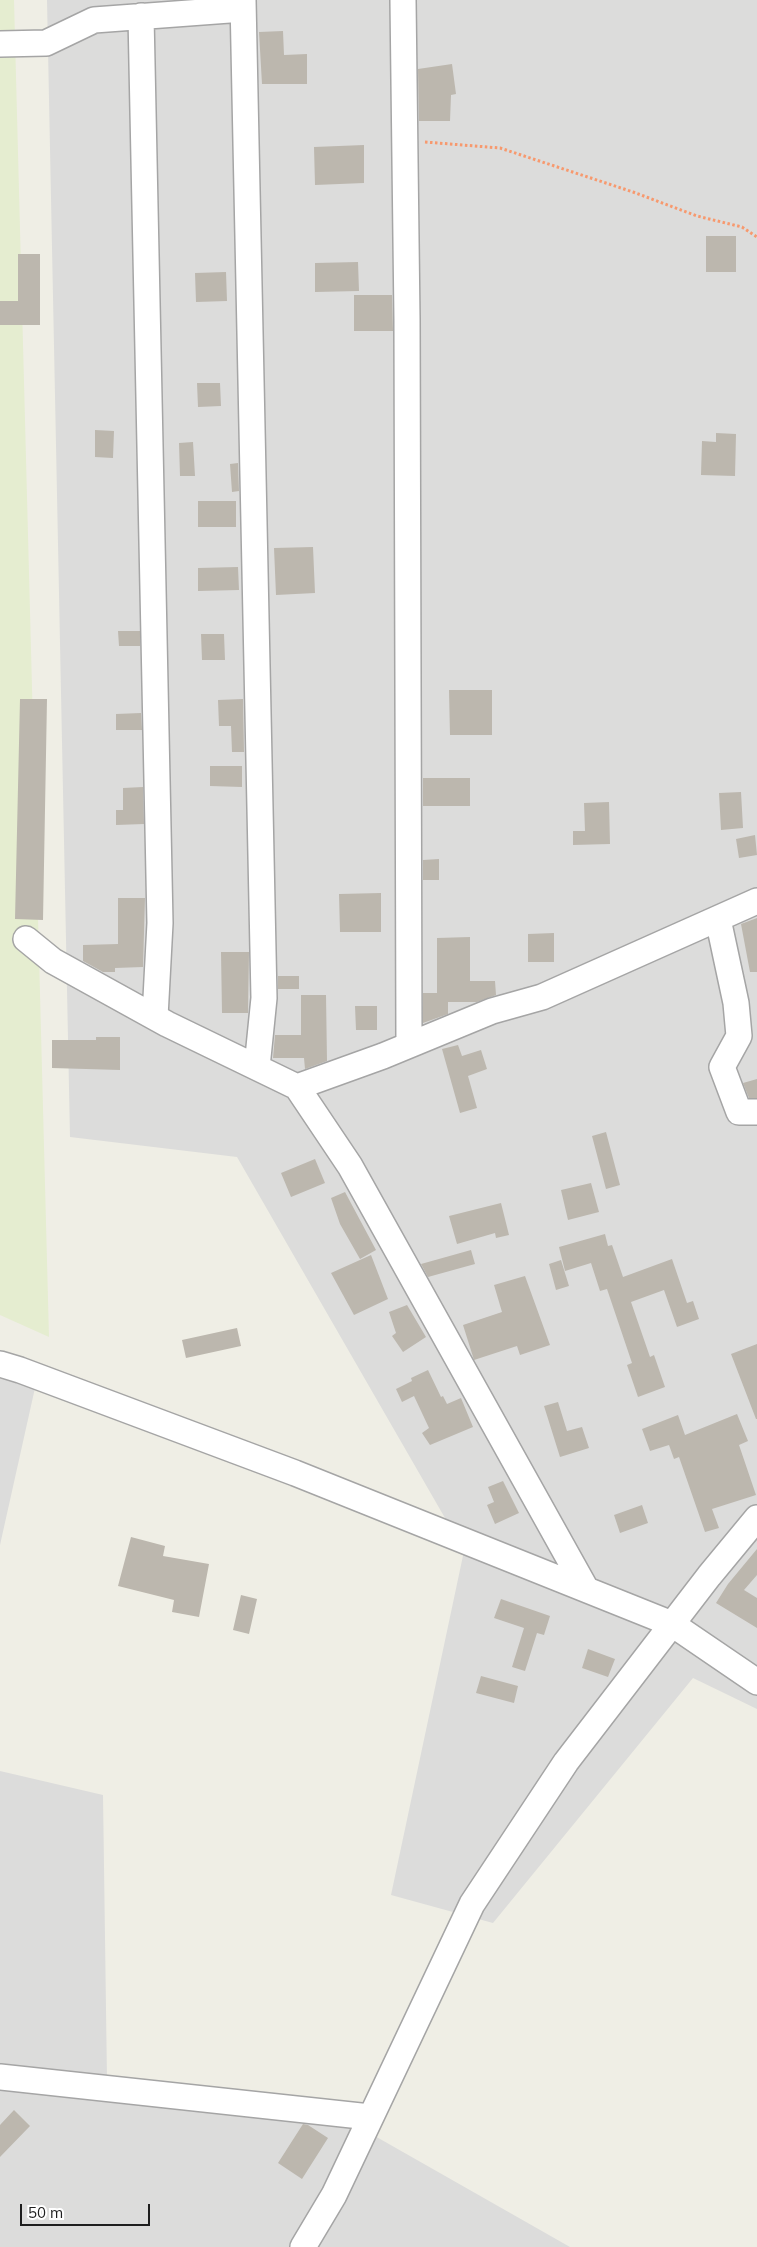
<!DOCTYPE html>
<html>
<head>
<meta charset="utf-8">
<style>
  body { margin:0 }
  #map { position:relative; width:757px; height:2247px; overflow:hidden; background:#efeee5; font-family:Mulish,sans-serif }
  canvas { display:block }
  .scale { position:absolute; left:20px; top:2204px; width:130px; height:22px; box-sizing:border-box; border:2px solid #1e1e1e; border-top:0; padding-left:6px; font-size:15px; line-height:18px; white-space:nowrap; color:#1e1e1e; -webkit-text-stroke:4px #fff; paint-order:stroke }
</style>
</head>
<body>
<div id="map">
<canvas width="757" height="2247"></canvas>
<div class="scale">50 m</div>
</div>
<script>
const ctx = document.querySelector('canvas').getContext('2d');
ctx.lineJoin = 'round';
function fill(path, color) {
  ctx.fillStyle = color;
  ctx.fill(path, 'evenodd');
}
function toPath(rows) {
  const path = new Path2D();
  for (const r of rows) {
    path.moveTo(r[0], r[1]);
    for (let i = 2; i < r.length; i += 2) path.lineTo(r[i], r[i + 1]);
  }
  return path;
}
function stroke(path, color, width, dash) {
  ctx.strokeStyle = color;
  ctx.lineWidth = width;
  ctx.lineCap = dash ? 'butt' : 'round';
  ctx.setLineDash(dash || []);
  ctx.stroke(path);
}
fill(toPath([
  [47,0,757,0,757,1709,693,1678,493,1923,391,1895,464,1551,237,1157,70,1137],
  [0,1369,37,1379,0,1545],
  [0,1771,103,1795,107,2080,359,2127,570,2247,0,2247]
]), '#dcdcdb');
fill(toPath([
  [0,0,14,0,49,1337,0,1315]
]), '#e5edd0');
fill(toPath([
  [283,31,284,55,307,54,307,84,262,84,259,32],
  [452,64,456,94,451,95,450,121,419,121,418,69],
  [364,145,364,183,315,185,314,147],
  [706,236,736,236,736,272,706,272],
  [18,254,40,254,40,325,0,325,0,301,18,301],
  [358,262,359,291,315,292,315,263],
  [226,272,227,301,196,302,195,273],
  [354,295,392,295,393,331,354,331],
  [197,383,220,383,221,406,198,407],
  [95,430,114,431,113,458,95,457],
  [716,433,736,434,735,476,701,475,702,441,716,442],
  [193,442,195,476,180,476,179,443],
  [238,463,239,491,232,492,230,464],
  [198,501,236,501,236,527,198,527],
  [313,547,315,593,276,595,274,548],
  [238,567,239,590,198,591,198,568],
  [118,631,140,631,140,646,119,646],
  [201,634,224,634,225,660,202,660],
  [449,690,492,690,492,735,450,735],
  [20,699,47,699,43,920,15,919],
  [243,699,244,752,232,752,231,726,219,726,218,700],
  [141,713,142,730,116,730,116,714],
  [210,766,242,766,242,787,210,786],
  [423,778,470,778,470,806,423,806],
  [143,787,144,824,116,825,116,810,123,810,123,788],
  [741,792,743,828,721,830,719,793],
  [609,802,610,844,573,845,573,831,585,831,584,803],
  [755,835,757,855,739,858,736,839],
  [439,859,439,880,423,880,423,860],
  [381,893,381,932,340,932,339,894],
  [118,898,145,898,143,967,115,968,115,972,103,972,83,961,83,945,118,944],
  [757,918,757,972,750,972,741,924],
  [554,933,554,962,528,962,528,934],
  [470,937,470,981,495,981,496,995,477,1002,448,1002,448,1014,423,1023,423,993,437,993,437,938],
  [221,952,249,952,248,1013,222,1013],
  [278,976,299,976,299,989,278,989],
  [301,995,326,995,327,1061,305,1069,304,1058,273,1058,275,1035,301,1035],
  [355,1006,377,1006,377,1030,356,1030],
  [96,1037,120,1037,120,1070,52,1068,52,1040,96,1040],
  [458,1045,462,1056,481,1050,487,1069,468,1076,477,1108,460,1113,442,1049],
  [757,1079,757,1098,749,1098,743,1083],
  [606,1132,620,1185,606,1189,592,1136],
  [315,1159,325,1183,291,1197,281,1173],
  [591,1183,599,1212,568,1220,561,1190],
  [345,1192,376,1250,360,1259,340,1224,331,1198],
  [501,1203,509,1235,496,1238,495,1233,457,1244,449,1216],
  [605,1234,608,1246,612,1245,623,1277,672,1259,687,1303,693,1301,699,1319,677,1327,664,1290,631,1302,650,1357,654,1355,665,1387,638,1397,627,1365,632,1363,607,1289,600,1291,591,1263,565,1271,559,1247],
  [471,1250,475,1264,428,1277,421,1264],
  [371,1255,388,1299,354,1315,331,1273],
  [561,1260,569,1286,556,1290,549,1264],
  [525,1276,550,1345,520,1355,517,1346,474,1360,463,1325,502,1312,494,1285],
  [407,1305,426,1337,403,1352,392,1336,396,1333,389,1312],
  [237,1328,241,1346,186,1358,182,1340],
  [757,1344,757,1419,756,1419,731,1354],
  [428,1370,441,1397,443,1396,447,1404,461,1398,473,1427,430,1445,422,1433,429,1428,414,1396,402,1402,396,1389,412,1381,411,1378],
  [558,1402,567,1431,582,1427,589,1448,560,1457,544,1406],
  [737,1414,748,1441,739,1445,756,1495,712,1509,719,1528,705,1532,679,1457,674,1459,669,1445,650,1451,642,1429,678,1415,685,1435],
  [503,1481,519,1513,495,1524,487,1505,494,1502,488,1487],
  [642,1505,648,1523,620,1533,614,1515],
  [131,1537,165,1546,163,1556,209,1564,199,1617,172,1612,174,1600,118,1586],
  [757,1549,757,1575,744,1590,757,1598,757,1628,716,1603,728,1584],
  [241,1595,257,1599,249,1634,233,1630],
  [501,1599,550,1616,544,1635,537,1633,525,1671,512,1667,524,1628,494,1618],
  [588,1649,615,1659,608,1677,582,1668],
  [481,1676,518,1686,514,1703,476,1693],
  [14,2110,30,2126,0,2157,0,2125],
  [303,2124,308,2125,328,2138,302,2179,278,2163]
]), '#bcb7ae');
const minor = toPath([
  [243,0,264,998,257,1067],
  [403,0,407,319,409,1045],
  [141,16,160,923,155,1017],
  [0,44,46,43,94,20,243,9],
  [718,919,736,1003,739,1036,722,1067,739,1112,757,1112],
  [26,939,53,961,167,1024,297,1087,350,1166,586,1589],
  [297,1087,383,1056,492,1011,542,997,757,901],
  [0,1364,20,1370,295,1473,672,1624,757,1682],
  [0,2077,370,2117],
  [303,2247,334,2195,472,1904,566,1762,709,1576,757,1518]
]);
stroke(minor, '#a5a5a5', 28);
stroke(toPath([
  [425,142,500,148,633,192,697,216,742,227,757,237]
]), '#f7996e', 3, [2.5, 2.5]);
stroke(minor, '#fff', 25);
</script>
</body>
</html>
